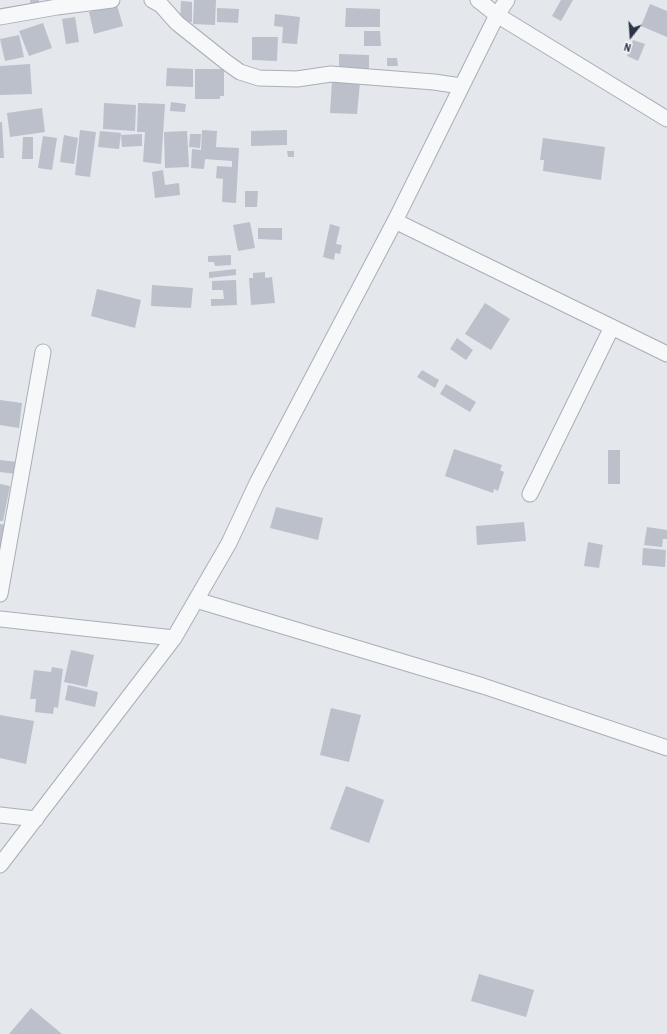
<!DOCTYPE html>
<html>
<head>
<meta charset="utf-8">
<style>
  body { margin:0 }
  #map { position:relative; width:667px; height:1034px; overflow:hidden; background:#e4e7ec; font-family:"Archivo Narrow",sans-serif }
  canvas { display:block }
  .north { position:absolute; left:611px; top:16px; width:40px; height:40px; -webkit-text-stroke:3px #f4f6f9; paint-order:stroke; rotate:197deg; font-size:11px; font-weight:700; line-height:16px; text-align:center; color:#2b3445 }
  .north::after { content:''; display:block; margin:auto; width:14px; height:18px; background:#2b3445; clip-path:polygon(50% 0,100% 100%,50% 72%,0 100%) }
</style>
</head>
<body>
<div id="map">
<canvas width="667" height="1034"></canvas>
<div class="north">N</div>
</div>
<script>
const ctx = document.querySelector('canvas').getContext('2d');
ctx.lineJoin = 'round';
function fill(path, color) {
  ctx.fillStyle = color;
  ctx.fill(path, 'evenodd');
}
function toPath(rows) {
  const path = new Path2D();
  for (const r of rows) {
    path.moveTo(r[0], r[1]);
    for (let i = 2; i < r.length; i += 2) path.lineTo(r[i], r[i + 1]);
  }
  return path;
}
function stroke(path, color, width, dash) {
  ctx.strokeStyle = color;
  ctx.lineWidth = width;
  ctx.lineCap = dash ? 'butt' : 'round';
  ctx.setLineDash(dash || []);
  ctx.stroke(path);
}
fill(toPath([
  [30,0,39,0,39,7,31,8],
  [194,0,216,0,215,25,193,24],
  [561,0,573,0,561,21,552,16],
  [181,1,192,2,192,22,180,22],
  [650,4,667,11,667,37,641,26],
  [117,5,123,26,94,34,89,12],
  [217,8,239,9,238,23,217,22],
  [346,8,380,9,380,27,345,27],
  [275,14,300,17,297,44,282,43,283,27,274,26],
  [75,17,79,42,66,44,62,19],
  [43,23,52,48,29,56,19,31],
  [364,31,380,31,381,46,364,46],
  [19,35,24,57,5,61,0,39],
  [252,37,278,37,277,61,252,60],
  [633,40,645,44,638,61,627,56],
  [339,54,369,55,369,70,339,70],
  [387,58,397,58,398,66,387,66],
  [30,64,32,94,0,95,0,66],
  [167,68,193,69,193,87,166,86],
  [195,69,224,69,224,96,220,96,220,99,195,99],
  [332,81,360,83,357,114,330,113],
  [171,102,186,104,185,112,170,111],
  [104,103,136,105,135,131,103,129],
  [138,103,165,104,161,164,143,162,145,132,137,132],
  [42,108,45,132,10,137,7,113],
  [0,122,2,122,4,158,0,158],
  [80,130,96,132,90,177,75,175],
  [202,130,217,131,216,147,239,148,236,203,222,202,223,179,216,178,217,166,232,167,232,161,205,159,204,169,191,168,192,149,201,150],
  [287,130,287,145,251,146,251,131],
  [100,131,121,133,119,149,98,147],
  [187,131,189,167,165,168,164,132],
  [142,134,142,146,122,147,121,135],
  [190,134,201,134,200,148,189,147],
  [64,135,78,138,74,164,60,162],
  [43,136,57,138,52,170,38,168],
  [23,137,33,137,33,159,22,159],
  [543,138,605,147,601,180,543,171,544,160,540,160],
  [287,151,294,151,294,157,288,157],
  [163,170,165,185,179,183,180,195,155,198,152,172],
  [245,191,258,191,257,207,245,207],
  [250,222,255,248,238,251,233,225],
  [330,224,340,227,336,244,342,245,340,254,335,253,334,260,323,257],
  [258,228,282,228,282,240,258,239],
  [231,255,231,265,215,266,214,262,208,262,208,256],
  [236,269,236,275,209,278,209,272],
  [265,272,265,278,272,277,275,303,251,305,249,278,253,278,253,273],
  [236,280,237,305,211,306,211,299,224,299,223,290,212,290,212,281],
  [152,285,193,288,191,308,151,306],
  [97,289,141,300,135,328,91,316],
  [485,303,510,319,491,350,465,334],
  [457,338,473,350,466,360,450,349],
  [422,370,439,380,435,388,417,377],
  [446,384,476,402,470,412,440,394],
  [0,400,22,403,19,428,0,425],
  [454,449,502,465,500,470,504,472,498,491,494,489,493,493,445,476],
  [608,450,620,450,620,484,608,484],
  [0,460,18,462,16,474,0,472],
  [0,484,10,486,3,521,0,521],
  [276,507,323,518,318,540,270,528],
  [524,522,526,541,477,545,476,526],
  [0,524,7,525,0,554],
  [647,527,667,530,667,539,663,539,662,547,644,545],
  [588,542,603,545,599,568,584,566],
  [643,548,666,550,665,567,642,565],
  [71,650,94,655,87,687,64,682],
  [52,667,63,669,58,708,54,707,53,714,35,712,36,699,30,699,34,670,51,672],
  [68,685,98,692,95,707,65,700],
  [331,708,361,715,349,762,320,755],
  [0,715,34,721,26,764,0,758],
  [346,786,384,800,369,843,330,829],
  [479,974,534,990,526,1017,471,1001],
  [31,1008,62,1034,9,1034]
]), '#bbc0ca');
const street = toPath([
  [152,0,161,5,177,23,226,62,240,72,259,78,297,79,331,74,434,82,461,86],
  [478,0,497,15,667,119],
  [0,17,57,7,112,0],
  [395,221,667,354],
  [530,494,612,327],
  [0,594,43,352],
  [196,600,483,686,667,748],
  [0,619,174,638],
  [0,815,36,819],
  [0,865,174,638,229,543,257,483,395,221,497,15,507,0]
]);
stroke(street, '#a9aeb7', 17);
stroke(street, '#f7f8fa', 15);
</script>
</body>
</html>
